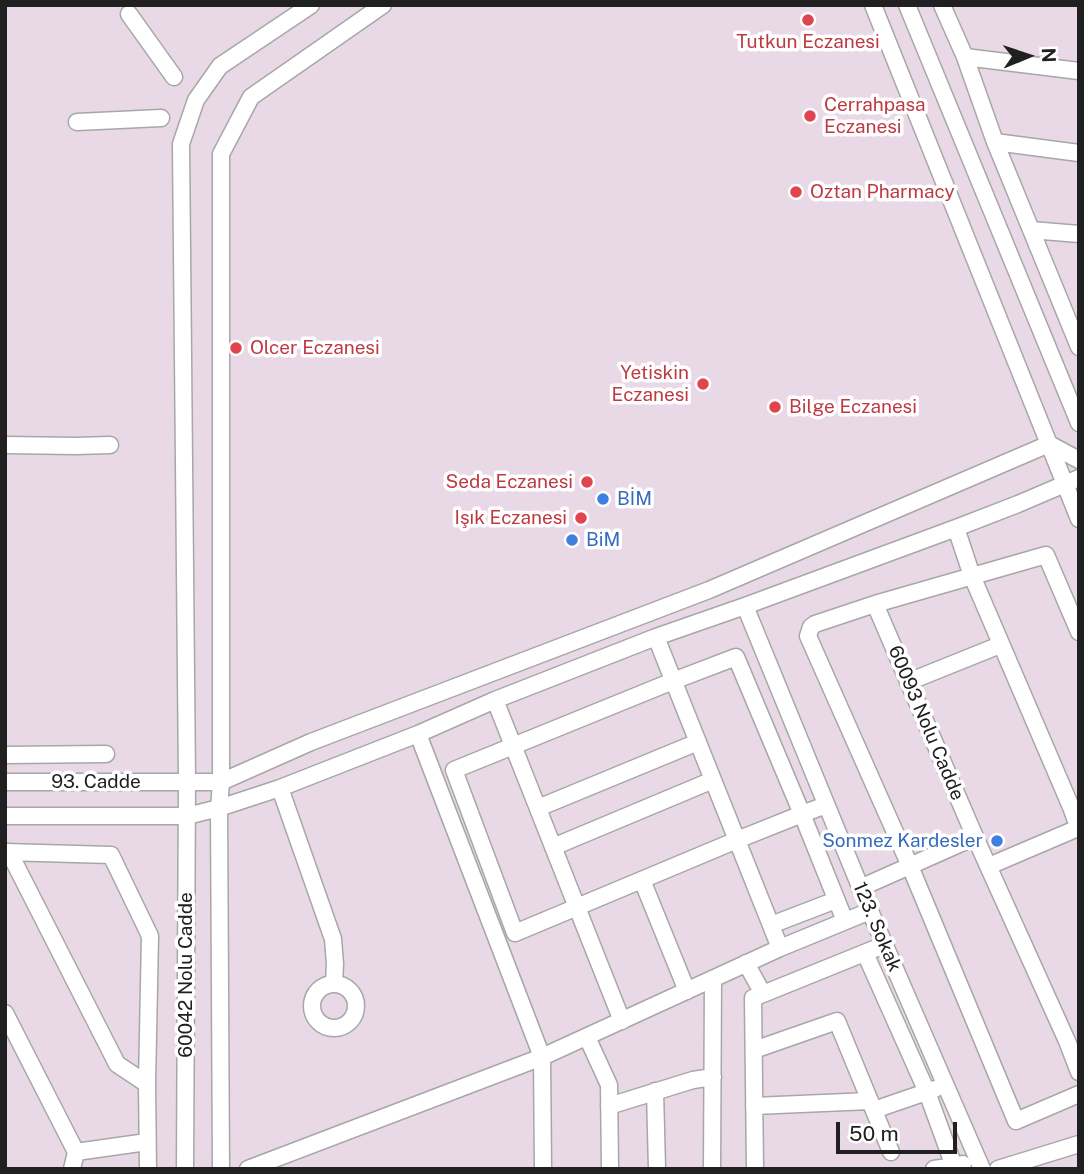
<!DOCTYPE html>
<html>
<head>
<meta charset="utf-8">
<style>
  body { margin:0 }
  #map { position:relative; width:1084px; height:1174px; overflow:hidden; background:#f0ede7; font-family:"Public Sans",sans-serif }
  canvas { display:block }
  .frame { position:absolute; inset:0; border:7px solid #202020; pointer-events:none }
  .north { position:absolute; left:993px; top:21px; width:70px; height:70px; -webkit-text-stroke:5px #fff; paint-order:stroke; rotate:88deg; font-size:19px; font-weight:700; line-height:28px; text-align:center; color:#202020 }
  .north::after { content:''; display:block; margin:auto; width:24px; height:32px; background:#202020; clip-path:polygon(50% 0,100% 100%,50% 72%,0 100%) }
  .scale { position:absolute; left:836px; top:1122px; width:121px; height:32px; box-sizing:border-box; border:4px solid #202020; border-top:0; padding-left:9px; font-size:21px; line-height:24px; white-space:nowrap; color:#202020; -webkit-text-stroke:5px #fff; paint-order:stroke }
</style>
</head>
<body>
<div id="map">
<canvas width="1084" height="1174"></canvas>
<div class="frame"></div>
<div class="north">N</div>
<div class="scale">50 m</div>
</div>
<script>
const ctx = document.querySelector('canvas').getContext('2d');
ctx.lineJoin = 'round';
function fill(path, color) {
  ctx.fillStyle = color;
  ctx.fill(path, 'evenodd');
}
function toPath(rows) {
  const path = new Path2D();
  for (const r of rows) {
    if (r.length === 3) {
      path.moveTo(r[0] + r[2], r[1]);
      path.arc(r[0], r[1], r[2], 0, 2 * Math.PI);
      continue;
    }
    path.moveTo(r[0], r[1]);
    for (let i = 2; i < r.length; i += 2) path.lineTo(r[i], r[i + 1]);
  }
  return path;
}
function stroke(path, color, width, dash) {
  ctx.strokeStyle = color;
  ctx.lineWidth = width;
  ctx.lineCap = dash ? 'butt' : 'round';
  ctx.setLineDash(dash || []);
  ctx.stroke(path);
}
function write(font, color, halo, rows, align = 'center') {
  ctx.font = font + ' "Public Sans",sans-serif';
  ctx.lineWidth = 7;
  ctx.setLineDash([]);
  ctx.textBaseline = 'middle';
  ctx.strokeStyle = halo;
  ctx.fillStyle = color;
  for (const [text, x, y, turn = 0] of rows) {
    ctx.save();
    ctx.translate(x, y);
    ctx.rotate((+turn || 0) * Math.PI / 180);
    ctx.textAlign = isNaN(turn) ? turn : align;
    if (halo) ctx.strokeText(text, 0, 0);
    ctx.fillText(text, 0, 0);
    ctx.restore();
  }
}
fill(toPath([
  [5,5,1079,5,1079,1169,5,1169]
]), '#e9d9e6');
const minor = toPath([
  [873,5,1079,519],
  [907,5,1079,423],
  [942,5,965,57,995,142,1079,347],
  [129,14,174,77],
  [965,57,1079,71],
  [77,122,161,118],
  [995,142,1079,153],
  [1031,230,1079,234],
  [5,445,76,446,110,445],
  [956,528,972,576,1071,807,1079,829],
  [875,604,975,837,1067,1041,1079,1072],
  [745,606,870,911,982,1169],
  [1079,632,1046,555,875,604,815,624,811,627,808,636,910,866,1016,1121,1079,1094],
  [656,637,780,948],
  [908,682,1000,645],
  [495,700,622,1021],
  [418,734,542,1057,543,1169],
  [5,755,106,754],
  [5,782,221,782,311,742,709,590,1049,444,1079,460],
  [280,788,333,939,335,964,334,983],
  [826,805,802,814,737,840,515,933,454,770,673,681,736,657,802,814,845,921],
  [538,808,698,742],
  [5,816,187,816,219,808,280,788,418,734,495,700,656,637,745,606,956,528,1018,504,1079,478],
  [553,847,713,780],
  [5,852,111,855,150,936,147,1084,148,1169],
  [9,852,117,1064,147,1084],
  [989,866,1078,828],
  [642,880,687,991],
  [860,888,975,837],
  [771,925,836,900],
  [865,953,927,1092,955,1169],
  [746,963,763,994],
  [334,1006,22],
  [5,1013,76,1152],
  [587,1037,609,1085,610,1169],
  [754,1050,837,1021,891,1152],
  [655,1091,657,1169],
  [609,1106,693,1080,713,1077],
  [754,1106,870,1101],
  [874,1110,935,1089],
  [72,1169,76,1152,147,1142],
  [185,1169,187,782,181,144,196,100,220,66,311,5],
  [221,1169,219,808,221,782,221,154,251,97,383,5],
  [248,1169,542,1057,780,948,870,911],
  [712,1169,713,979],
  [755,1169,753,998,884,945],
  [934,1169,955,1166,963,1164],
  [998,1169,1079,1144]
]);
stroke(minor, '#a7a7a7', 19);
stroke(minor, '#fff', 16);
for (const [x, y, r, color] of [
  [808,20,7,"#e0444e"],
  [810,116,7,"#e0444e"],
  [796,192,7,"#e0444e"],
  [236,348,7,"#e0444e"],
  [703,384,7,"#e0444e"],
  [775,407,7,"#e0444e"],
  [587,482,7,"#e0444e"],
  [603,499,7,"#3f7fe0"],
  [581,518,7,"#e0444e"],
  [572,540,7,"#3f7fe0"],
  [997,841,7,"#3f7fe0"]
]) {
  const dot = new Path2D();
  dot.arc(x, y, r, 0, 2 * Math.PI);
  ctx.fillStyle = color;
  ctx.fill(dot);
  stroke(dot, '#fff', 2.5);
}
write('19px', '#be3a42', '#fff', [
  ["Tutkun Eczanesi",808,42,"center"],
  ["Cerrahpasa",824,105],
  ["Eczanesi",824,127],
  ["Oztan Pharmacy",810,192],
  ["Olcer Eczanesi",250,348],
  ["Yetiskin",689,373,"right"],
  ["Eczanesi",689,395,"right"],
  ["Bilge Eczanesi",789,407],
  ["Seda Eczanesi",573,482,"right"],
  ["Işık Eczanesi",567,518,"right"]
], 'left');
write('19px', '#366cbe', '#fff', [
  ["BİM",617,499],
  ["BiM",586,540],
  ["Sonmez Kardesler",983,841,"right"]
], 'left');
write('19px', '#202020', '#fff', [
  ["60093 Nolu Cadde",926,723,67],
  ["93. Cadde",96,782],
  ["123. Sokak",877,927,67],
  ["60042 Nolu Cadde",186,975,-90]
]);
</script>
</body>
</html>
